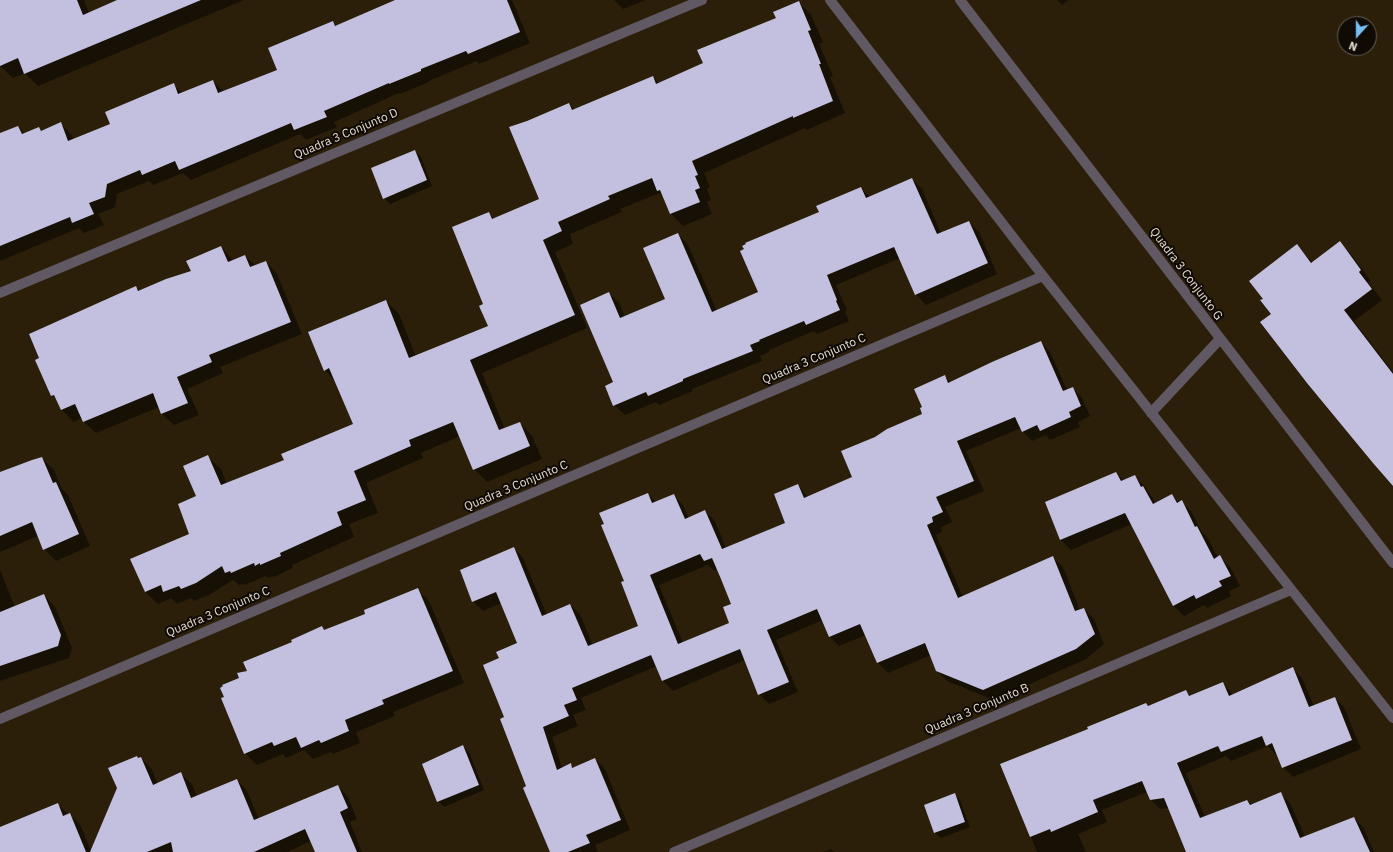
<!DOCTYPE html>
<html>
<head>
<meta charset="utf-8">
<style>
  body { margin:0 }
  #map { position:relative; width:1393px; height:852px; overflow:hidden; background:#2b1f0a; font-family:"IBM Plex Sans",sans-serif }
  canvas { display:block }
  .north { position:absolute; left:1337px; top:16px; width:40px; height:40px; box-sizing:border-box; background:#0f0a03; border:1px solid #645e55; border-radius:50%; rotate:201deg; font-size:11px; font-weight:700; line-height:16px; text-align:center; color:#e4dccf }
  .north::after { content:''; display:block; margin:auto; width:14px; height:18px; background:#76c0f7; clip-path:polygon(50% 0,100% 100%,50% 72%,0 100%) }
</style>
</head>
<body>
<div id="map">
<canvas width="1393" height="852"></canvas>
<div class="north">N</div>
</div>
<script>
const ctx = document.querySelector('canvas').getContext('2d');
ctx.lineJoin = 'round';
function fill(path, color) {
  ctx.fillStyle = color;
  ctx.fill(path, 'evenodd');
}
function toPath(rows) {
  const path = new Path2D();
  for (const r of rows) {
    path.moveTo(r[0], r[1]);
    for (let i = 2; i < r.length; i += 2) path.lineTo(r[i], r[i + 1]);
  }
  return path;
}
function stroke(path, color, width, dash) {
  ctx.strokeStyle = color;
  ctx.lineWidth = width;
  ctx.lineCap = dash ? 'butt' : 'round';
  ctx.setLineDash(dash || []);
  ctx.stroke(path);
}
function write(font, color, halo, rows, align = 'center') {
  ctx.font = font + ' "IBM Plex Sans",sans-serif';
  ctx.lineWidth = 4;
  ctx.setLineDash([]);
  ctx.textBaseline = 'middle';
  ctx.strokeStyle = halo;
  ctx.fillStyle = color;
  for (const [text, x, y, turn = 0] of rows) {
    ctx.save();
    ctx.translate(x, y);
    ctx.rotate((+turn || 0) * Math.PI / 180);
    ctx.textAlign = isNaN(turn) ? turn : align;
    if (halo) ctx.strokeText(text, 0, 0);
    ctx.fillText(text, 0, 0);
    ctx.restore();
  }
}
fill(toPath([
  [0,0,84,0,89,13,120,0,244,0,38,86,25,73,13,78,0,66],
  [398,0,512,0,530,43,479,64,477,61,431,80,431,81,400,94,399,93,334,122,337,127,306,140,300,134,191,180,183,173,153,185,149,181,117,194,115,207,98,214,104,225,84,233,79,228,0,261,0,134,18,127,25,134,39,128,42,131,61,124,71,134,74,140,111,125,173,84,183,94,213,81,223,91,278,70,333,22,337,26],
  [614,0,646,0,623,9],
  [1057,0,1068,0,1062,5],
  [799,2,811,15,823,42,819,44,833,76,830,77,845,113,807,130,805,128,704,173,710,187,707,189,711,200,707,202,712,214,683,226,671,214,663,196,660,193,620,209,622,212,570,234,573,244,555,252,587,328,482,373,505,429,520,423,532,436,542,459,487,482,474,469,460,436,421,453,423,458,366,483,378,513,349,524,354,537,292,565,293,568,274,577,273,576,268,578,266,576,244,585,243,584,239,585,233,580,209,595,194,601,191,598,177,604,171,598,158,604,145,592,191,535,197,497,208,457,221,469,227,484,285,460,355,425,336,382,325,370,386,301,399,314,416,357,489,326,484,305,488,213,495,219,540,200,528,122,569,104,575,110,653,77,660,84,704,63,778,19],
  [415,151,421,157,432,186,390,204,384,198],
  [912,179,922,189,941,233,969,222,979,232,997,274,926,305,916,294,900,258,836,285,847,310,845,311,849,321,817,334,814,331,769,350,769,352,760,356,762,361,692,389,693,391,659,405,656,402,625,415,614,405,614,383,609,293,619,303,625,317,666,300,678,234,688,245,717,311,760,293,820,212,861,188,870,197],
  [1340,243,1350,253,1371,281,1368,282,1382,300,1354,321,1393,372,1390,376,1393,380,1393,485,1272,315,1264,299,1297,246,1313,263],
  [221,247,234,261,245,256,256,266,266,262,277,274,302,334,220,367,223,373,187,389,199,415,174,425,162,414,159,407,96,433,84,422,82,418,74,422,62,410,58,401,52,395,136,287,140,291,192,272],
  [1041,342,1050,352,1067,390,1073,388,1082,398,1090,416,1078,422,1080,427,1050,440,1046,435,1032,441,1022,431,1021,428,966,451,984,491,945,507,952,522,941,527,942,532,936,535,963,597,1053,558,1063,567,1080,610,1084,609,1094,619,1104,644,1086,659,994,700,947,681,937,671,931,655,888,673,878,663,866,635,839,646,829,636,823,620,776,640,798,692,769,704,759,694,745,660,673,691,663,681,657,666,581,698,586,710,573,715,578,726,552,737,562,768,571,765,574,768,595,759,605,769,630,830,595,845,598,852,551,852,528,787,506,717,500,658,519,644,502,603,483,611,473,601,514,548,523,558,547,615,570,605,580,614,593,646,639,626,625,581,648,494,656,502,674,496,683,505,689,518,705,511,715,521,726,548,787,523,798,485,808,497,854,478,875,438,923,414,923,407,945,376,951,383],
  [708,565,714,571,718,569,732,604,731,623,683,643,659,585],
  [42,458,54,470,62,489,68,495,90,546,56,561,44,549,38,536,0,552,0,473],
  [1116,473,1124,481,1134,476,1144,486,1156,503,1172,495,1179,502,1181,501,1191,511,1202,532,1207,537,1218,558,1220,557,1230,567,1240,586,1229,591,1231,596,1207,608,1204,605,1184,616,1174,606,1132,524,1071,550,1061,540,1046,503],
  [0,570,15,607,44,595,55,607,72,648,69,658,0,681],
  [417,590,429,601,464,683,393,712,395,716,356,732,360,743,333,754,331,752,313,759,304,750,286,758,283,754,257,765,245,753,240,679,248,671,293,642,322,628,325,631,367,614],
  [1292,668,1302,678,1314,706,1334,698,1344,707,1361,749,1293,777,1283,767,1278,754,1276,755,1268,746,1231,761,1226,756,1186,773,1205,817,1247,801,1252,805,1280,793,1290,803,1305,837,1354,818,1363,827,1374,852,1187,852,1169,808,1160,809,1150,799,1147,792,1102,810,1107,822,1078,834,1086,852,1037,852,1002,765,1089,730,1146,704,1149,706,1185,691,1191,697,1223,683,1233,695],
  [463,746,469,752,484,790,444,807,438,801],
  [141,758,151,768,158,784,181,774,192,784,197,797,237,780,247,791,259,819,338,786,348,797,357,819,350,822,362,852,316,852,311,841,287,852,0,852,0,828,57,804,80,824,91,851,139,759],
  [954,794,960,800,970,827,941,838,935,833,925,806],
  [831,849,834,852,823,852]
]), '#0007');
fill(toPath([
  [0,0,77,0,83,15,117,0,201,0,24,74,18,58,0,66],
  [395,0,507,0,520,32,468,54,466,51,421,69,421,71,389,84,389,83,324,111,327,117,294,130,291,123,179,170,175,161,142,175,140,170,107,184,105,197,89,203,94,214,72,223,70,217,0,246,0,133,18,126,22,134,39,127,41,131,61,122,68,141,110,124,105,112,174,83,178,94,213,80,218,93,277,70,268,48,333,21,335,26],
  [799,1,811,30,808,31,821,64,819,64,833,101,793,118,793,116,692,161,698,175,695,176,700,188,695,190,700,202,670,214,660,190,657,191,652,178,608,196,610,199,558,222,562,231,543,240,575,315,470,360,499,430,520,422,530,446,473,470,453,422,409,440,411,446,354,471,366,500,337,512,342,525,280,553,281,556,260,565,260,563,255,566,254,563,231,573,230,571,225,573,222,566,196,583,181,589,179,586,163,592,161,585,145,592,130,559,189,534,178,504,196,496,183,466,208,455,221,485,284,460,281,454,353,424,329,368,324,371,308,332,386,300,409,358,488,326,479,306,483,304,452,227,489,212,492,219,539,199,509,127,527,121,569,103,572,110,653,76,656,84,703,63,697,50,776,18,773,12],
  [415,150,427,180,383,199,371,168],
  [912,178,937,234,969,221,988,263,915,295,894,247,827,275,837,300,836,301,840,310,806,325,804,321,759,340,760,341,750,345,753,351,683,379,683,381,648,396,646,392,613,406,605,386,613,382,580,305,609,292,620,318,665,299,643,248,678,233,712,312,758,292,740,251,744,249,742,246,746,244,745,243,819,212,816,206,861,187,866,198],
  [1340,241,1361,270,1359,272,1372,289,1344,310,1393,374,1393,486,1373,463,1307,383,1260,322,1271,314,1260,300,1263,299,1249,281,1297,244,1311,263],
  [221,246,228,262,245,255,250,267,266,261,291,322,209,355,212,362,177,377,188,403,161,414,153,393,83,422,75,404,61,410,54,395,51,396,35,360,39,358,29,334,136,286,138,291,166,279,191,271,186,261],
  [1041,341,1063,391,1073,387,1081,406,1069,412,1071,417,1040,431,1037,425,1022,432,1015,417,957,441,974,481,936,497,943,512,932,517,933,522,927,525,958,598,1053,556,1075,611,1084,608,1095,634,1076,649,983,690,936,671,925,643,877,663,860,624,829,637,817,609,767,630,789,682,758,695,740,649,662,681,651,655,572,688,577,700,564,705,569,716,543,727,557,770,571,763,572,768,595,758,621,820,586,835,590,843,568,852,550,852,523,788,526,786,500,719,504,717,483,665,499,658,496,652,517,643,496,592,472,602,460,570,514,547,542,616,570,604,588,646,638,626,621,582,624,581,601,525,604,524,599,513,648,493,652,503,674,494,685,519,705,510,722,549,785,523,774,494,798,484,804,498,852,477,841,451,875,437,887,429,922,414,920,408,922,407,914,389,945,375,948,383,992,362],
  [700,554,704,561,712,558,721,579,731,604,723,607,729,623,678,644,650,575],
  [42,457,53,483,56,482,79,534,43,550,32,522,0,536,0,472,32,460],
  [1116,472,1121,481,1135,475,1141,487,1143,486,1153,504,1172,494,1177,503,1182,500,1195,527,1197,526,1214,559,1220,555,1231,576,1219,581,1222,586,1196,599,1194,595,1173,606,1125,513,1060,540,1045,502],
  [418,588,453,671,382,700,384,704,345,720,349,731,321,743,319,740,301,748,296,737,274,746,272,742,244,754,221,698,224,697,220,688,223,686,222,685,239,678,237,673,247,671,243,662,292,642,291,640,322,626,324,630,365,614,364,610],
  [44,594,61,635,58,646,0,666,0,612],
  [1293,667,1309,707,1335,697,1352,740,1282,768,1272,743,1266,746,1262,736,1221,752,1218,746,1177,763,1200,818,1247,800,1250,805,1281,792,1300,838,1354,817,1370,852,1186,852,1164,798,1150,800,1142,781,1093,800,1098,812,1051,832,1050,829,1030,837,1000,764,1088,729,1087,727,1146,703,1148,706,1186,690,1189,696,1223,682,1229,696],
  [463,745,479,785,437,802,422,764],
  [137,756,138,758,141,757,153,785,181,772,191,798,237,779,254,820,338,785,348,808,340,812,357,852,315,852,305,829,254,852,173,852,171,842,147,852,90,852,117,788,108,768],
  [955,793,965,822,934,833,924,805],
  [58,803,63,816,70,813,86,852,0,852,0,827]
]), '#c2c0de');
stroke(toPath([
  [830,0,1043,276,1393,718],
  [960,0,1393,563],
  [0,293,702,0],
  [1151,413,1220,339],
  [0,719,1043,276],
  [674,852,1291,590]
]), '#605862', 10);
write('12px', '#e4dccf', '#0f0a03', [
  ["Quadra 3 Conjunto D",346,134,-23],
  ["Quadra 3 Conjunto G",1186,274,53],
  ["Quadra 3 Conjunto C",814,359,-23],
  ["Quadra 3 Conjunto C",516,486,-23],
  ["Quadra 3 Conjunto C",218,612,-23],
  ["Quadra 3 Conjunto B",977,709,-23]
]);
</script>
</body>
</html>
